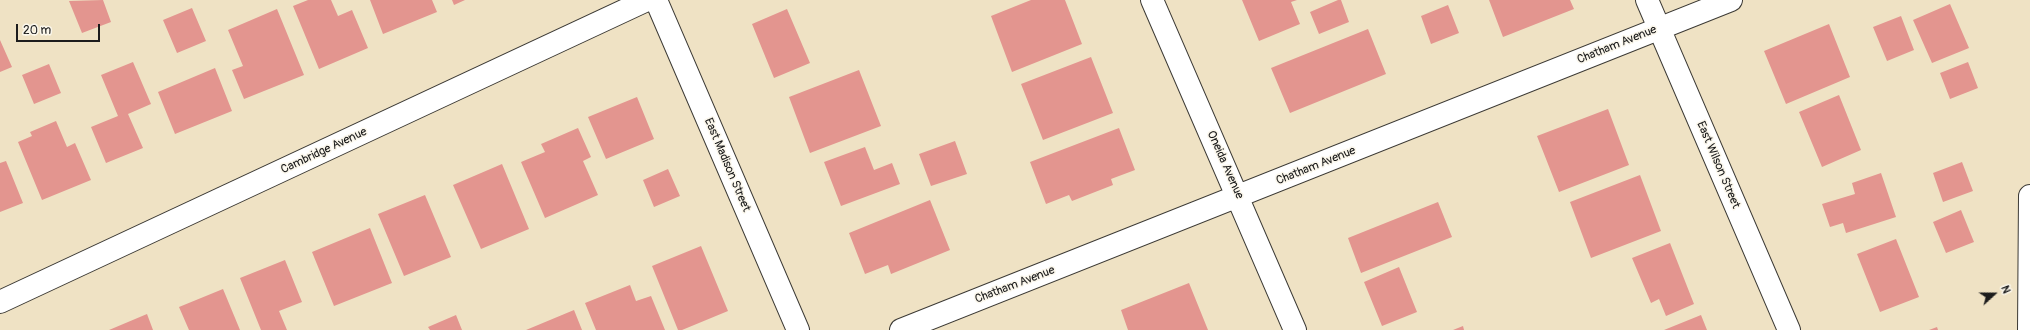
<!DOCTYPE html>
<html>
<head>
<meta charset="utf-8">
<style>
  body { margin:0 }
  #map { position:relative; width:2030px; height:330px; overflow:hidden; background:#efe2c4; font-family:Pangolin,sans-serif }
  canvas { display:block }
  .north { position:absolute; left:1974px; top:274px; width:40px; height:40px; -webkit-text-stroke:3px #fbf7ec; paint-order:stroke; rotate:69deg; font-size:11px; font-weight:700; line-height:16px; text-align:center; color:#1c1c1c }
  .north::after { content:''; display:block; margin:auto; width:14px; height:18px; background:#1c1c1c; clip-path:polygon(50% 0,100% 100%,50% 72%,0 100%) }
  .scale { position:absolute; left:16px; top:24px; width:84px; height:18px; box-sizing:border-box; border:2px solid #1c1c1c; border-top:0; padding-left:5px; font-size:12px; line-height:14px; white-space:nowrap; color:#1c1c1c; -webkit-text-stroke:3px #fbf7ec; paint-order:stroke }
</style>
</head>
<body>
<div id="map">
<canvas width="2030" height="330"></canvas>
<div class="north">N</div>
<div class="scale">20 m</div>
</div>
<script>
const ctx = document.querySelector('canvas').getContext('2d');
ctx.lineJoin = 'round';
function fill(path, color) {
  ctx.fillStyle = color;
  ctx.fill(path, 'evenodd');
}
function toPath(rows) {
  const path = new Path2D();
  for (const r of rows) {
    path.moveTo(r[0], r[1]);
    for (let i = 2; i < r.length; i += 2) path.lineTo(r[i], r[i + 1]);
  }
  return path;
}
function stroke(path, color, width, dash) {
  ctx.strokeStyle = color;
  ctx.lineWidth = width;
  ctx.lineCap = dash ? 'butt' : 'round';
  ctx.setLineDash(dash || []);
  ctx.stroke(path);
}
function write(font, color, halo, rows, align = 'center') {
  ctx.font = font + ' Pangolin,sans-serif';
  ctx.lineWidth = 3;
  ctx.setLineDash([]);
  ctx.textBaseline = 'middle';
  ctx.strokeStyle = halo;
  ctx.fillStyle = color;
  for (const [text, x, y, turn = 0] of rows) {
    ctx.save();
    ctx.translate(x, y);
    ctx.rotate((+turn || 0) * Math.PI / 180);
    ctx.textAlign = isNaN(turn) ? turn : align;
    if (halo) ctx.strokeText(text, 0, 0);
    ctx.fillText(text, 0, 0);
    ctx.restore();
  }
}
fill(toPath([
  [103,0,111,22,82,33,69,1],
  [308,0,331,0,338,16,352,10,368,48,319,69,293,6],
  [370,0,432,0,437,12,383,34],
  [452,0,465,0,454,5],
  [1031,0,1065,0,1082,44,1012,72,991,16],
  [1242,0,1297,0,1291,2,1300,24,1259,41],
  [1338,0,1341,0,1349,22,1319,34,1310,12],
  [1489,0,1570,0,1574,9,1503,37],
  [1950,4,1969,48,1932,63,1913,20],
  [1448,5,1459,33,1431,44,1421,16],
  [192,8,206,41,177,53,163,20],
  [277,9,304,75,244,99,232,70,243,66,228,30],
  [787,9,810,63,774,78,752,24],
  [1901,16,1914,50,1887,61,1873,27],
  [1829,24,1850,77,1786,104,1764,51],
  [1368,29,1386,74,1290,113,1271,68],
  [0,40,12,67,0,72],
  [1091,57,1113,113,1043,140,1021,84],
  [133,62,151,104,128,114,143,148,106,163,91,127,118,116,101,75],
  [1968,62,1978,88,1950,99,1940,73],
  [49,64,61,93,34,104,22,75],
  [215,68,232,111,175,134,158,92],
  [859,70,881,126,810,153,789,97],
  [1839,95,1861,150,1822,167,1799,112],
  [637,97,654,139,606,159,588,117],
  [1608,109,1629,165,1559,192,1537,136],
  [56,121,67,147,75,143,91,180,42,200,18,142,32,136,30,132],
  [578,128,591,157,583,161,598,195,545,218,521,162,545,152,541,144],
  [1119,128,1135,170,1111,179,1113,185,1072,201,1069,195,1046,204,1030,162],
  [955,141,967,174,931,186,919,154],
  [865,147,874,170,892,163,900,184,841,206,824,162],
  [6,161,23,203,0,212,0,163],
  [1962,162,1973,191,1943,202,1933,173],
  [502,164,529,229,481,249,453,185],
  [668,169,680,196,654,207,643,180],
  [1881,173,1896,217,1846,233,1843,223,1830,227,1822,204,1855,194,1852,183],
  [1640,175,1661,231,1591,258,1570,202],
  [425,195,451,257,404,276,378,214],
  [930,200,950,250,891,274,888,265,865,274,849,233],
  [1438,202,1452,237,1361,273,1348,238],
  [1961,210,1974,242,1946,253,1933,222],
  [370,228,392,283,334,306,312,252],
  [1896,239,1919,297,1880,312,1857,254],
  [1670,243,1694,304,1666,316,1659,299,1651,303,1632,258],
  [701,246,728,311,682,330,678,330,652,266],
  [285,260,302,302,279,311,287,330,261,330,240,278],
  [1399,267,1417,312,1382,326,1364,282],
  [1189,283,1208,330,1128,330,1121,310],
  [630,285,636,301,651,296,665,330,596,330,585,303],
  [223,289,240,330,189,330,179,307],
  [574,310,582,330,526,330],
  [147,314,153,330,109,330],
  [456,315,462,330,430,330,428,327],
  [1701,315,1707,330,1664,330],
  [1463,326,1464,330,1453,330],
  [1937,327,1938,330,1929,330]
]), '#e3958f');
const minor = toPath([
  [656,0,798,330],
  [1152,0,1295,330],
  [1647,0,1789,330],
  [0,302,647,0],
  [901,330,1731,0],
  [2029,330,2030,196]
]);
stroke(minor, '#3c3a35', 24);
stroke(minor, '#fff', 22);
write('12px', '#1c1c1c', '#fbf7ec', [
  ["Chatham Avenue",1617,45,-22],
  ["Cambridge Avenue",324,151,-25],
  ["East Madison Street",727,165,67],
  ["Oneida Avenue",1225,165,66],
  ["East Wilson Street",1718,165,67],
  ["Chatham Avenue",1316,166,-22],
  ["Chatham Avenue",1015,285,-21]
]);
</script>
</body>
</html>
